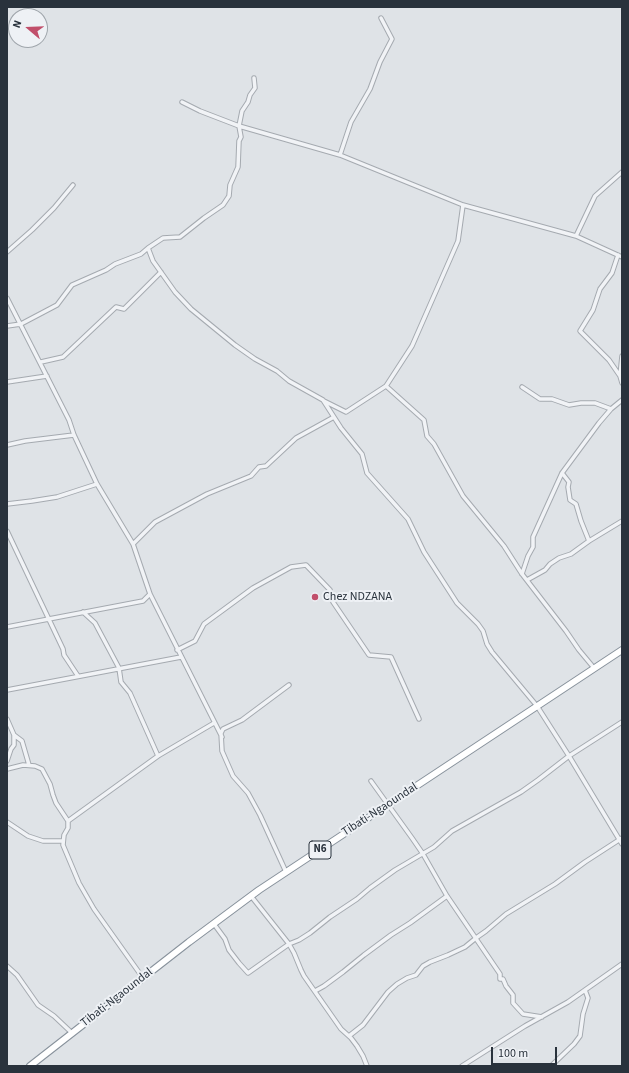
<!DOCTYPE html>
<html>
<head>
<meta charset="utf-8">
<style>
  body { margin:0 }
  #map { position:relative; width:629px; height:1073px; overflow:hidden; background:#dfe3e7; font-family:"Source Sans 3",sans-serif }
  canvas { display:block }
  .frame { position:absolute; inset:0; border:8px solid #29323c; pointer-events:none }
  .north { position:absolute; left:8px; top:8px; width:40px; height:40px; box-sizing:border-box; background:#eef1f5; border:1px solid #9fa5ab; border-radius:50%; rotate:289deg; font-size:11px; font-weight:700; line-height:16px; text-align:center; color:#29323c }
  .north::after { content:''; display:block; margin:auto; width:14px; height:18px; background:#c14f6b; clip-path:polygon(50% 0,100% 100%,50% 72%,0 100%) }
  .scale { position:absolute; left:491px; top:1047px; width:66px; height:18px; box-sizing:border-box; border:2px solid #29323c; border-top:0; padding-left:5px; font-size:12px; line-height:14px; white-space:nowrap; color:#29323c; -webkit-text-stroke:3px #eef1f5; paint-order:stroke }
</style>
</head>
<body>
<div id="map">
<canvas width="629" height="1073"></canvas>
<div class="frame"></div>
<div class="north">N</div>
<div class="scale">100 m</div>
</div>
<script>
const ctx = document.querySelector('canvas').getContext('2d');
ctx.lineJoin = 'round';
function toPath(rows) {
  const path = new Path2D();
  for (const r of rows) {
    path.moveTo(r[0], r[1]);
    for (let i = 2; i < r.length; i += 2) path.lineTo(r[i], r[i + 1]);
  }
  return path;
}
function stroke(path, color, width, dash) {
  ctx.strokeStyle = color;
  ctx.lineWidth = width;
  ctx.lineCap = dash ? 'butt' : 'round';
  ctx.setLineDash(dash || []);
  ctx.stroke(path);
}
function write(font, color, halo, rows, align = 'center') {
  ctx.font = font + ' "Source Sans 3",sans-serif';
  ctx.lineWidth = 4;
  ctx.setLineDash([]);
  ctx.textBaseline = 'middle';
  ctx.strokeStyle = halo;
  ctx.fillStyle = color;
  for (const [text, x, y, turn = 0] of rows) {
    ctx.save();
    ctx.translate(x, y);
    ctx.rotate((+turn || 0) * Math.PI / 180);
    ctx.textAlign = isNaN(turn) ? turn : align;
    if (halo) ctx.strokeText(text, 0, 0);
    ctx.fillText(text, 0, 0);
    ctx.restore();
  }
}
const minor = toPath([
  [254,78,255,88,250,95,248,102,242,111,239,126,241,137,239,141,238,167,230,185,229,196,223,205,204,218,180,237,163,238,148,248,153,261,175,292,191,309,235,345,255,359,277,371,289,381,323,400,341,428,362,454,367,473,408,519,424,552,457,603,478,624,483,631,487,644,492,652,537,706,569,756,622,844],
  [182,102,200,111,239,126,340,155,463,205,576,236,622,257],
  [340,155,351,122,370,89,380,62,392,39,381,18],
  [576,236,595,196,622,172],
  [7,252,32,230,54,208,73,185],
  [618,255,612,273,600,289,593,310,580,331,609,360,620,376],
  [7,298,69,420,74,435,97,484,133,544,150,594,222,737],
  [7,326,21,324,57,305,72,285,106,270,115,264,141,254,148,248],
  [622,356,620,376,622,383],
  [41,362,63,357,116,307,124,309,161,272],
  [7,382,47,376],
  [386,386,424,420,427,436,434,444,463,496,504,546,522,574,566,631,579,650,594,668],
  [522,387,540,399,552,399,569,405,581,403,595,403,611,409],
  [324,401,346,412,386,386,412,346,458,241,463,205],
  [7,445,25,441,74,435],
  [562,473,569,482,568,487,570,500,576,504,581,521,589,541],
  [7,504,32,501,57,497,97,484],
  [7,531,63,649,64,655,78,676],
  [133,544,155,522,207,494,251,476,259,467,266,466,296,438,334,417],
  [522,574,528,556,533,547,533,537,562,473,599,423,611,409,622,400],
  [527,580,545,570,550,564,559,558,571,554,589,541,622,521],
  [83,612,95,623,119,668,121,682,130,693,158,756],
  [7,627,143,601,150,594],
  [177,650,195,641,204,624,253,588,291,567,306,565,330,590,333,602,369,655,391,657,419,719],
  [7,690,181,657],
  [7,719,14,735,14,745,11,749,7,761],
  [14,735,22,741,29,765],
  [7,769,23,765,35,766,42,769,50,784,53,795,56,803,68,821,68,828,64,835,63,845,79,883,94,909,143,978],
  [371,781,412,838,423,854,447,896,500,974,500,979,503,979,506,986,513,995,513,1003,523,1014,542,1017],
  [68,821,158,756,214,723],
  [7,822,28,836,43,841,63,841],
  [286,872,260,815,248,793,233,776,222,751,221,733,223,729,242,720,289,685],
  [251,896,289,944,299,940,310,933,330,917,357,899,370,888,395,870,434,847,452,831,521,792,538,780,569,756,622,722],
  [214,924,225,939,229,950,239,963,248,973,289,944,294,953,301,970,304,976,341,1029,351,1038,357,1046,363,1056,367,1066],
  [7,966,17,975,38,1005,54,1016,72,1033],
  [315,991,324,986,343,972,364,955,391,935,410,923,447,896],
  [349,1036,363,1025,388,992,397,984,407,978,416,975,423,966,430,962,448,955,465,947,476,938,486,931,506,914,555,884,585,862,622,838],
  [462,1066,525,1026,568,1002,622,964],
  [551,1066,574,1044,580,1036,583,1014,588,998,585,990]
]);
const trunk = toPath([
  [30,1066,189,942,259,890,622,650]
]);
stroke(minor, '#a5aab0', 5.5);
stroke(trunk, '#88929c', 8);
stroke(minor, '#f1f3f6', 3.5);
stroke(trunk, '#fff', 6);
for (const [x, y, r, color] of [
  [315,597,4,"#c14f6b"]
]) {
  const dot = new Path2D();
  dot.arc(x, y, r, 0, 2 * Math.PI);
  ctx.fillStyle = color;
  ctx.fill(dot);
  stroke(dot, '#eef1f5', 1.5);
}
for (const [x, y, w] of [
  [320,850,22]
]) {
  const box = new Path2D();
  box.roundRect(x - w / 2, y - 9, w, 18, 3);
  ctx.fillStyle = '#eef1f5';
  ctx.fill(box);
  stroke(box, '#29323c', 1);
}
write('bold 11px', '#29323c', null, [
  ["N6",320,850]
]);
write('12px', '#29323c', '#eef1f5', [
  ["Chez NDZANA",323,597]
], 'left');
write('12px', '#29323c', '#eef1f5', [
  ["Tibati-Ngaoundal",380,810,-33],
  ["Tibati-Ngaoundal",117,998,-38]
]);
</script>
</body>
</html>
